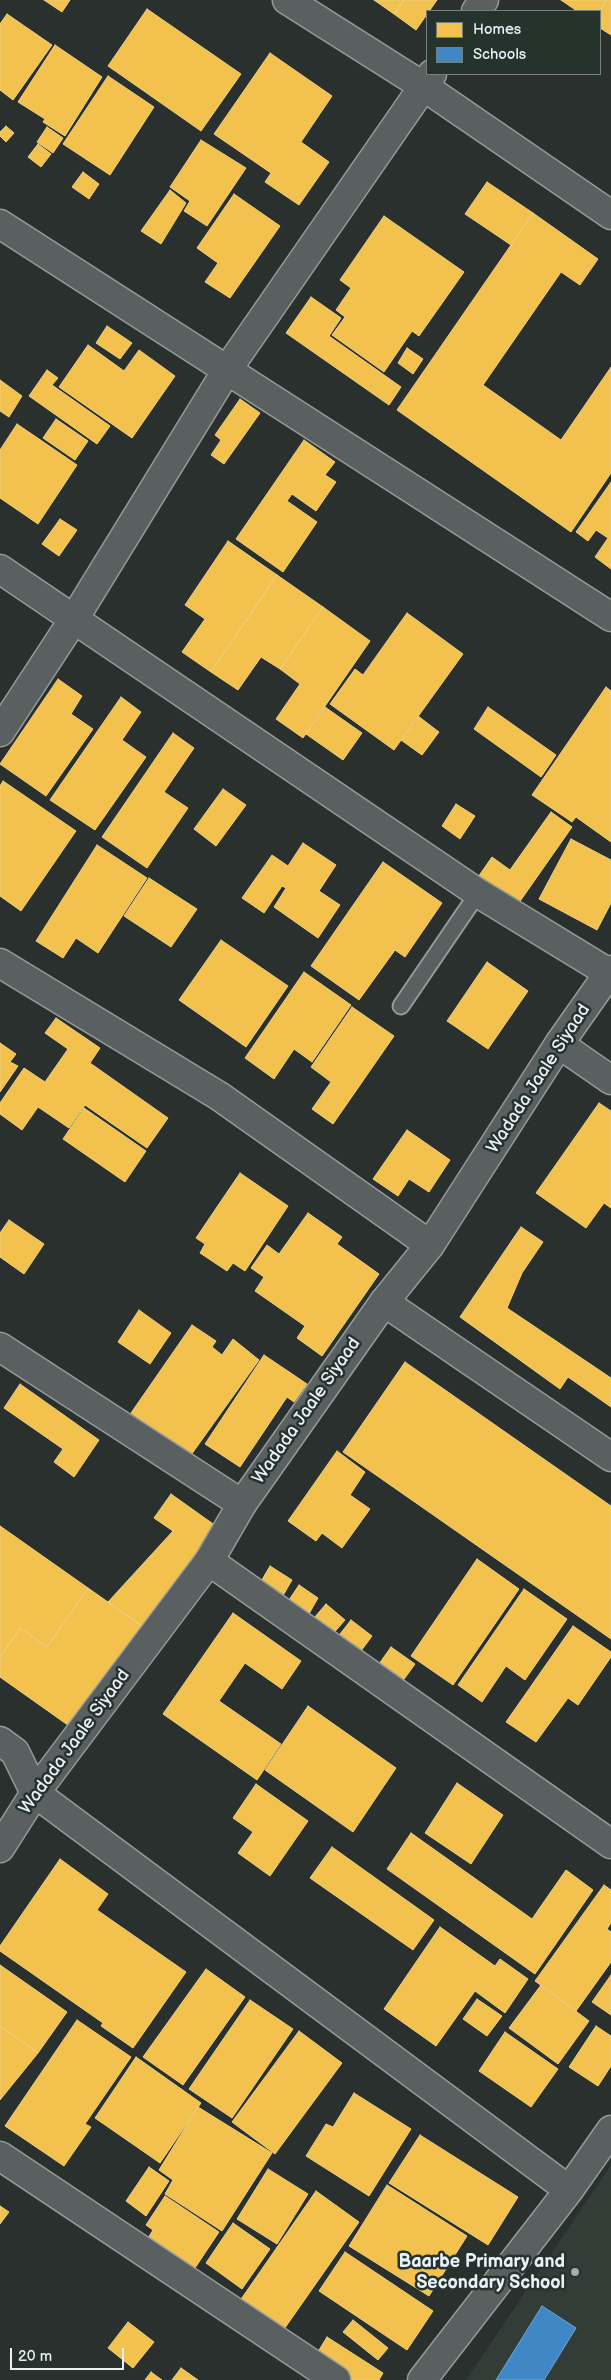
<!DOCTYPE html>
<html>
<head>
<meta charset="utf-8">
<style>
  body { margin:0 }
  #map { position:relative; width:611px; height:2380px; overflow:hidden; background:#29302d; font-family:"Balsamiq Sans",sans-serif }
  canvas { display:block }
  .legend { position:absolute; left:426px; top:10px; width:175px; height:65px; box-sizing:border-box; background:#26332d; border:1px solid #747f7e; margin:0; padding:6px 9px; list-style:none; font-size:15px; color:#e8f1f8 }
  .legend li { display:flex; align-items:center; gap:10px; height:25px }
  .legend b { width:25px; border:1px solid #747f7e }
  .scale { position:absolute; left:10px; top:2348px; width:114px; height:22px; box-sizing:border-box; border:2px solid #e8f1f8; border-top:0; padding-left:6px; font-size:15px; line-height:18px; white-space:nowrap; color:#e8f1f8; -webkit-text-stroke:4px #26332d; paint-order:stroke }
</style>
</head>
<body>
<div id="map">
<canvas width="611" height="2380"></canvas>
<ul class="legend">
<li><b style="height:14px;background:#f2c14e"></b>Homes</li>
<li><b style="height:14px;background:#3f88c5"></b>Schools</li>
</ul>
<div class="scale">20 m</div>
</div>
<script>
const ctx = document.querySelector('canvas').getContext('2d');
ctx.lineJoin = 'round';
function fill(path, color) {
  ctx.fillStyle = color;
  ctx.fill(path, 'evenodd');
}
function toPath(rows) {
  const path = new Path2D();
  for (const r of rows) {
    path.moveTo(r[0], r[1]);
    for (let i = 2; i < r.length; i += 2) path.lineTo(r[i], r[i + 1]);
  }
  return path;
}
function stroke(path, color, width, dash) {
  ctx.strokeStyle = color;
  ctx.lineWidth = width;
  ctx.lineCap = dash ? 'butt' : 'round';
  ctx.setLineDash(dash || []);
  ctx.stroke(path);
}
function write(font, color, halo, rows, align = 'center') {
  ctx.font = font + ' "Balsamiq Sans",sans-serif';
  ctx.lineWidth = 5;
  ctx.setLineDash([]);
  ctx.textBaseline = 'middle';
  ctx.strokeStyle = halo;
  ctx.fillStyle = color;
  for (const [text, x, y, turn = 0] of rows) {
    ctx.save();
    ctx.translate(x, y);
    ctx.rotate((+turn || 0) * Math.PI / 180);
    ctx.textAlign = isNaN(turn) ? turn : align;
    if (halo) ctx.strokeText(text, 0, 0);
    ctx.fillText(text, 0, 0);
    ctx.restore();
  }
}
fill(toPath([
  [611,2165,611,2380,466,2380]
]), '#323d38');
const homes = toPath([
  [44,0,70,0,62,12,44,0],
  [374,0,404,0,394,14,374,0],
  [404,0,437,0,416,30,394,14,404,0],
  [561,0,607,0,599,11,577,11,561,0],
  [607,0,611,0,611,35,600,28,599,11,607,0],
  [147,9,241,74,201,131,108,66,147,9],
  [7,14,52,45,13,100,0,90,0,24,7,14],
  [55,45,102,77,65,136,43,122,45,119,18,102,55,45],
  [270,53,332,96,301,142,329,162,299,205,265,182,271,173,214,134,270,53],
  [108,76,154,107,110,175,63,144,108,76],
  [6,126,14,133,6,142,0,136,0,132,6,126],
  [47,127,63,138,53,153,37,142,47,127],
  [201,140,246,168,207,226,184,211,190,201,170,187,201,140],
  [38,144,51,154,41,167,28,157,38,144],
  [83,172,99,184,89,199,72,187,83,172],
  [487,182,533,213,511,245,465,214,487,182],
  [170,190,186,203,161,244,141,231,170,190],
  [234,194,280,226,230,298,205,282,218,263,197,248,234,194],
  [533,213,598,259,580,285,561,272,483,385,561,440,611,367,611,473,571,532,397,410,533,213],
  [384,216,464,272,419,336,412,331,384,372,332,335,345,317,336,310,351,288,340,280,384,216],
  [311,297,341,318,329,336,401,387,389,405,286,333,311,297],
  [107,326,132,343,120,359,96,343,107,326],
  [88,345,124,371,139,350,175,376,132,438,59,387,88,345],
  [407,348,423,359,413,374,398,363,407,348],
  [47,370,58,378,52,385,110,426,97,444,29,396,47,370],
  [0,380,22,396,9,417,0,411,0,380],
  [240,399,260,413,224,464,211,455,221,440,215,435,240,399],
  [56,419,88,441,75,460,43,438,56,419],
  [17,424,77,465,38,524,0,498,0,450,17,424],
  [304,440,335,462,325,475,336,482,316,511,292,494,287,501,317,522,283,572,236,539,304,440],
  [611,482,611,569,595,557,608,538,596,530,588,541,576,532,611,482],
  [60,519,77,530,59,556,42,544,60,519],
  [228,541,277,575,211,672,182,652,205,619,185,605,228,541],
  [277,575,323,607,280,669,261,657,238,690,211,672,277,575],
  [323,607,370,641,303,738,276,719,300,684,280,669,323,607],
  [407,613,463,654,394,750,330,704,355,669,363,675,407,613],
  [58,679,82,696,71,714,93,729,46,796,0,764,58,679],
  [606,687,611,691,611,842,576,817,572,822,532,795,606,687],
  [121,697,141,712,122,740,146,757,95,830,50,800,121,697],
  [325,707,362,733,343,760,306,734,325,707],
  [488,707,556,755,541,777,474,729,488,707],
  [418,716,439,732,422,755,401,740,418,716],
  [173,733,194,748,164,792,188,808,147,868,102,837,173,733],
  [3,781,76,831,21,911,0,896,0,786,3,781],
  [223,789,246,805,216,846,194,829,223,789],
  [456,804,475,816,460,839,442,826,456,804],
  [551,812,572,827,516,907,476,880,492,857,510,870,551,812],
  [571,839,611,860,611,903,597,930,539,899,571,839],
  [303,843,336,865,319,891,340,905,318,938,274,907,286,888,282,886,264,913,242,898,272,855,288,866,303,843],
  [97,845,147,878,98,953,76,938,63,958,36,941,97,845],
  [383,862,442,903,405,957,395,950,359,1000,311,966,383,862],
  [149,878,197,909,171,947,124,916,149,878],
  [221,940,288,986,246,1047,179,1000,221,940],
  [487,962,528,991,488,1049,447,1021,487,962],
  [304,972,351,1005,312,1062,294,1049,274,1079,245,1058,304,972],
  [352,1007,394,1036,333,1124,312,1109,331,1082,311,1067,352,1007],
  [56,1018,100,1048,90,1063,168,1118,147,1148,85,1105,69,1128,38,1107,22,1130,0,1114,0,1103,24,1068,45,1082,68,1049,45,1033,56,1018],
  [0,1043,16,1054,10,1062,18,1066,0,1092,0,1043],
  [599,1103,611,1111,611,1208,604,1203,586,1228,536,1193,599,1103],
  [84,1108,146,1151,125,1182,63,1139,84,1108],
  [407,1130,450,1160,429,1192,409,1179,398,1196,373,1179,407,1130],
  [240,1173,288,1206,245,1271,233,1263,227,1271,200,1253,205,1244,196,1238,240,1173],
  [308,1213,342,1237,337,1244,379,1274,322,1356,297,1338,305,1326,255,1291,264,1277,251,1268,267,1245,279,1254,308,1213],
  [9,1220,44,1244,24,1274,0,1257,0,1233,9,1220],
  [521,1227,543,1242,522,1273,507,1308,611,1378,611,1407,568,1377,560,1389,460,1317,521,1227],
  [139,1310,171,1333,150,1364,118,1342,139,1310],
  [192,1325,216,1341,212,1347,222,1355,233,1339,259,1360,191,1455,131,1413,192,1325],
  [264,1355,307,1384,294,1402,287,1397,240,1467,205,1444,264,1355],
  [405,1362,611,1506,611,1639,343,1452,405,1362],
  [20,1384,99,1440,74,1477,54,1462,63,1449,4,1408,20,1384],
  [337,1451,365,1472,350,1495,370,1509,342,1548,322,1533,316,1541,288,1521,337,1451],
  [171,1494,223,1531,142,1626,108,1602,173,1531,154,1518,171,1494],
  [0,1526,88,1588,47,1647,20,1628,0,1657,0,1526],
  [477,1559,519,1589,453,1685,411,1656,477,1559],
  [270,1566,292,1580,281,1599,259,1585,270,1566],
  [299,1585,318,1598,306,1619,285,1606,299,1585],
  [88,1588,142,1626,72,1728,0,1677,0,1657,20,1628,47,1647,88,1588],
  [524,1589,567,1619,525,1680,506,1666,482,1702,458,1685,524,1589],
  [326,1604,345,1620,332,1635,314,1618,326,1604],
  [233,1613,301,1661,282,1689,245,1663,219,1701,281,1744,257,1780,163,1714,233,1613],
  [351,1620,372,1636,361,1651,340,1634,351,1620],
  [573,1626,611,1652,611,1657,578,1705,568,1698,536,1742,506,1722,573,1626],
  [391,1647,415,1664,402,1682,379,1664,391,1647],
  [308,1706,396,1768,353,1832,265,1770,308,1706],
  [457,1783,503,1815,471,1864,425,1833,457,1783],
  [256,1784,308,1821,270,1876,238,1853,253,1832,233,1818,256,1784],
  [411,1833,532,1919,566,1870,593,1890,535,1974,387,1869,411,1833],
  [332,1847,434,1920,413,1950,310,1878,332,1847],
  [60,1859,108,1894,97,1910,186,1972,133,2048,101,2026,103,2023,0,1951,0,1946,60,1859],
  [604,1885,611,1890,611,1923,607,1929,611,1932,611,1962,576,2011,535,1981,604,1885],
  [440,1927,495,1966,500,1959,528,1979,505,2013,475,1991,436,2046,384,2009,440,1927],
  [0,1965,67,2012,38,2053,0,2026,0,1965],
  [206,1969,245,1997,183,2085,143,2057,206,1969],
  [611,1975,611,2015,592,2002,611,1975],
  [541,1985,589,2021,558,2064,509,2028,541,1985],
  [477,1999,502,2016,487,2036,463,2019,477,1999],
  [250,2000,293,2029,232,2118,189,2089,250,2000],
  [77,2020,131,2057,85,2124,91,2127,64,2166,5,2126,77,2020],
  [0,2026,38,2053,0,2100,0,2026],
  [596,2026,611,2036,611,2066,598,2086,569,2067,596,2026],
  [299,2031,342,2063,275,2154,232,2122,299,2031],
  [505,2032,558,2069,531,2107,479,2071,505,2032],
  [136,2057,201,2103,160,2163,95,2118,136,2057],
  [354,2093,411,2129,369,2196,306,2156,326,2124,333,2127,354,2093],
  [198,2107,272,2153,222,2231,165,2194,173,2180,159,2170,198,2107],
  [420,2135,518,2197,488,2245,389,2183,420,2135],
  [149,2167,169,2181,146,2216,126,2201,149,2167],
  [268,2169,308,2194,277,2244,237,2219,268,2169],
  [387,2185,467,2236,429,2296,349,2246,387,2185],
  [316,2191,359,2222,280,2335,237,2305,316,2191],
  [165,2196,219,2232,191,2274,145,2243,153,2230,146,2225,165,2196],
  [0,2206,9,2212,0,2224,0,2206],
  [233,2223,270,2249,242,2289,206,2263,233,2223],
  [345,2252,433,2311,407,2350,319,2291,345,2252],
  [353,2320,388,2348,378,2360,343,2332,353,2320],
  [128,2322,154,2342,133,2368,108,2348,128,2322],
  [327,2337,383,2373,379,2380,345,2380,313,2360,327,2337],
  [181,2368,198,2380,172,2380,181,2368],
  [151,2372,162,2380,145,2380,151,2372]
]);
fill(homes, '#f2c14e');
stroke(homes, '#efcf81', 1);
const schools = toPath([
  [542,2306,576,2328,544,2380,496,2380,542,2306]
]);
fill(schools, '#3f88c5');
stroke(schools, '#72a8d4', 1);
const lane = toPath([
  [401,1006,478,893]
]);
const street = toPath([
  [287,0,423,86,611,215],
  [476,11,484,0],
  [0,569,478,893,609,973],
  [0,732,74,619,227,370,432,74],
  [0,963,219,1096,430,1245],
  [559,1044,611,1080],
  [384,1302,611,1457],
  [0,1347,242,1504],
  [209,1561,611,1844],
  [0,1741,15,1752,35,1793,569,2190],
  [0,2156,336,2380],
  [422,2380,569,2190,611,2130]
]);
const secondary = toPath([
  [0,224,611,617],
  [0,1848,35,1793,209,1561,242,1504,384,1302,430,1245,559,1044,611,970]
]);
stroke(lane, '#959a9a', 19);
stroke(street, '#959a9a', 31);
stroke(secondary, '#959a9a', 31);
stroke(lane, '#5a6060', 15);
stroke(street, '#5a6060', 28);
stroke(secondary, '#5a6060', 28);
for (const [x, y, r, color] of [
  [575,2272,5,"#a5adb1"]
]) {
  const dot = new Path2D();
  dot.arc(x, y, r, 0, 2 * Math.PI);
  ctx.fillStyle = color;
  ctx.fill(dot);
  stroke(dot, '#26332d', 2);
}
write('18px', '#e8f1f8', '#26332d', [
  ["Wadada Jaale Siyaad",539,1079,-57],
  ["Wadada Jaale Siyaad",307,1411,-55],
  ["Wadada Jaale Siyaad",75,1742,-54]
]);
write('bold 18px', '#e8f1f8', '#26332d', [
  ["Baarbe Primary and",565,2262],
  ["Secondary School",565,2283]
], 'right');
</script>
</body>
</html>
